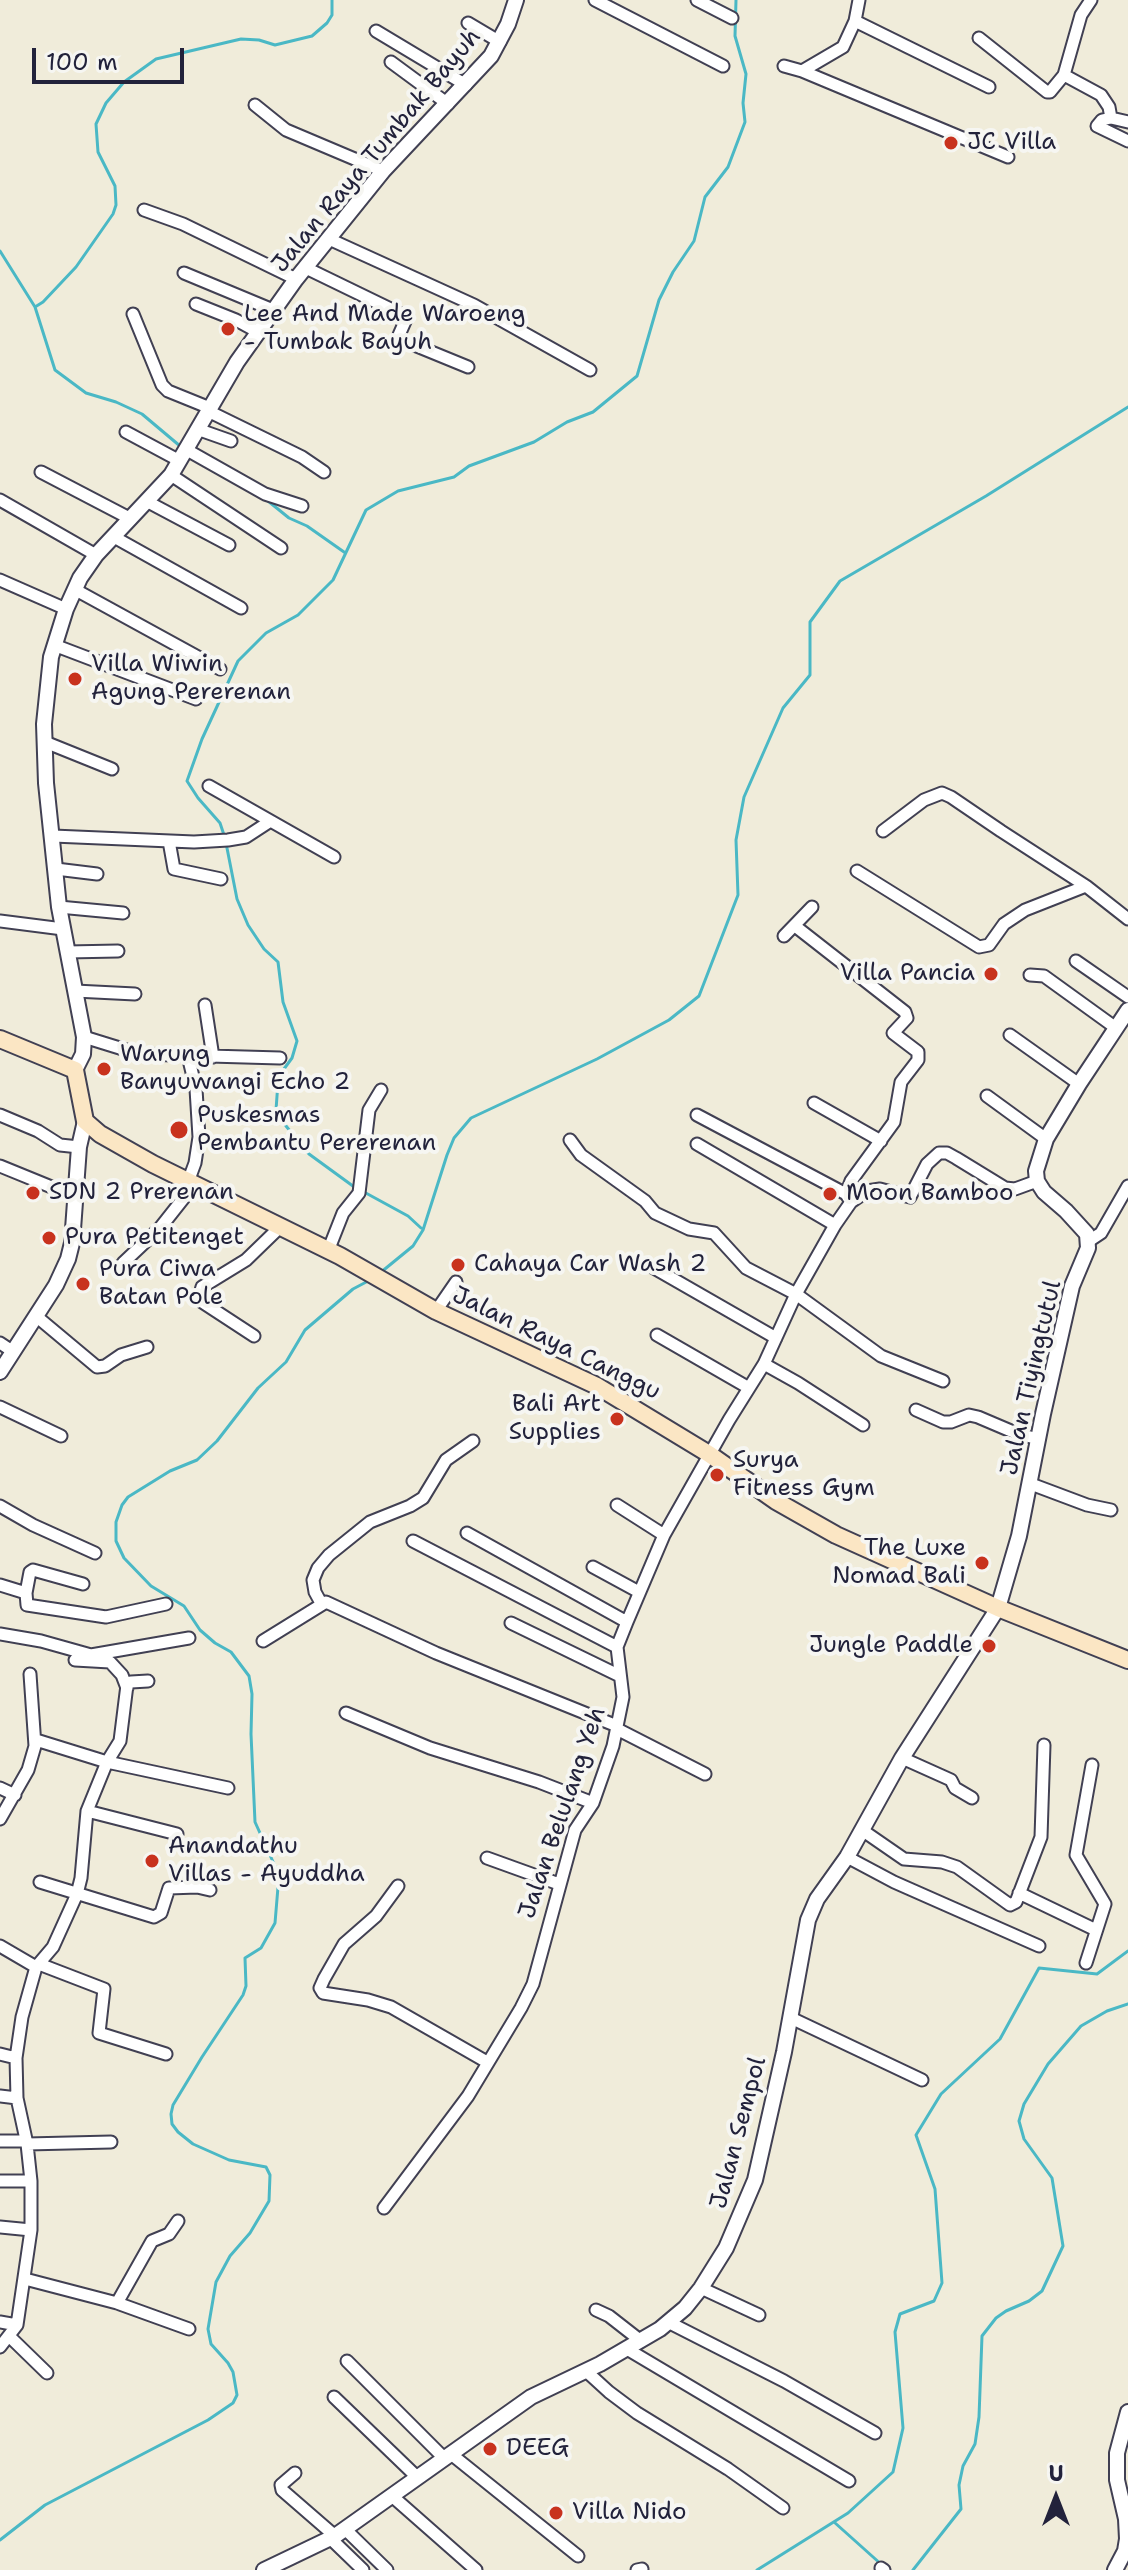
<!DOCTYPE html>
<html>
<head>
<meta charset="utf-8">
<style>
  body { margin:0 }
  #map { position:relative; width:1128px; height:2570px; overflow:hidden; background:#f0ecda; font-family:"Shantell Sans",sans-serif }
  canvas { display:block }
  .north { position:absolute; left:1016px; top:2458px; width:80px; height:80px; -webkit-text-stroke:6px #f6f6f2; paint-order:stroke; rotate:0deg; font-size:22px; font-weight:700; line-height:32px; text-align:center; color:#22223b }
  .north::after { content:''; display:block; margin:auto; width:28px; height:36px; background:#22223b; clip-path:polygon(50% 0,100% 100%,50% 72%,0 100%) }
  .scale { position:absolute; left:32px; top:48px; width:152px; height:36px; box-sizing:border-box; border:4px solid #22223b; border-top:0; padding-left:10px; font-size:24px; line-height:28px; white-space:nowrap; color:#22223b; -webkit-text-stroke:6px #f6f6f2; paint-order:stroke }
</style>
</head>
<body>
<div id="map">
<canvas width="1128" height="2570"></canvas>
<div class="north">U</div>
<div class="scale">100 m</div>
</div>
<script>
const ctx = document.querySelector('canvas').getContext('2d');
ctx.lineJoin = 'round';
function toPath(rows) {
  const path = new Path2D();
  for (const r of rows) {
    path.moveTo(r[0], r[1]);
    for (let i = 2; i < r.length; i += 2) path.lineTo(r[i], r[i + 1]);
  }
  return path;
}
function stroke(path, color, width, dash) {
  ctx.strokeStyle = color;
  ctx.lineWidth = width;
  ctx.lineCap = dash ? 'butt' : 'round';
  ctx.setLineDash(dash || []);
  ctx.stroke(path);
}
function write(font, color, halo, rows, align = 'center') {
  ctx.font = font + ' "Shantell Sans",sans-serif';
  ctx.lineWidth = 8;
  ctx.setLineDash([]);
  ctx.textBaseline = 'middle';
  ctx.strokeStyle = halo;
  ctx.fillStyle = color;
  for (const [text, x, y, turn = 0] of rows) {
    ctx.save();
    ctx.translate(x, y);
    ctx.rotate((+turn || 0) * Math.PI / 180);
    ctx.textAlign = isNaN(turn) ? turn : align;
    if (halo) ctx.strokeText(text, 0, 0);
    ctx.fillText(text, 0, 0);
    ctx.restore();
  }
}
stroke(toPath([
  [0,251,35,307,55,370,86,393,116,402,142,414,180,446],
  [35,307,43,302,76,267,113,214,116,205,115,186,98,152,96,124,106,103,124,82,156,59,241,39,259,40,275,45,312,36,327,23,332,15,332,0],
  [268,501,289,518,307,526,344,552],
  [224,835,220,823,198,798,187,781,202,739,238,661,266,633,298,615,333,580,366,510,398,491,454,477,469,466,534,442,567,422,593,412,637,376,659,300,673,272,694,241,705,197,728,167,745,122,743,103,746,74,735,36,736,0],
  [226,843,237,899,248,925,264,949,278,962,283,1002,297,1041,292,1058,281,1073,278,1082,276,1110,286,1126,309,1154,357,1189],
  [364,1192,408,1216,421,1228],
  [380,1273,413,1246,423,1230,447,1155,454,1138,471,1118,597,1059,669,1020,699,996,738,895,736,840,744,797,783,708,810,675,810,622,840,581,986,496,1128,407],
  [834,2522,882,2565],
  [0,2540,45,2505,208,2420,233,2403,237,2395,233,2372,228,2363,211,2344,208,2329,216,2282,230,2256,250,2233,269,2201,270,2175,266,2167,229,2160,193,2144,178,2132,172,2124,171,2114,173,2105,202,2057,243,1995,246,1986,245,1958,261,1948,275,1923,279,1875,255,1822,251,1734,252,1694,249,1676,231,1652,215,1643,200,1630,184,1606,151,1586,124,1558,116,1541,116,1522,122,1505,128,1497,170,1471,197,1460,217,1441,258,1388,286,1362,305,1330,353,1289,370,1280],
  [757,2570,848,2513,893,2472,903,2428,895,2332,900,2314,934,2301,942,2283,935,2189,916,2135,941,2094,1000,2039,1039,1968,1097,1974,1128,1951],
  [913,2570,961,2509,959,2485,963,2466,975,2444,979,2417,982,2336,996,2318,1006,2311,1029,2301,1042,2291,1063,2246,1052,2178,1024,2139,1019,2121,1024,2104,1048,2064,1081,2026,1107,2011,1128,2004]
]), '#4ab8c5', 3);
const minor = toPath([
  [595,0,723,66],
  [697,0,732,18],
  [855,21,989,87],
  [468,23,500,42],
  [376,31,466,85],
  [979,38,1047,92,1050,92,1064,75,1081,15,1091,0],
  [391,62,448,104],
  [784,66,802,71,1008,157],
  [802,71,843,47,855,21,859,0],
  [1064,75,1101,95,1109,107,1111,118],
  [255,105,286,130,383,171],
  [1128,122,1111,118,1102,120,1097,126,1128,141],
  [144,210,183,224,296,279],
  [329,239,474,305,590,370],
  [306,268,407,317,399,335,402,340,468,367],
  [184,273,273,310],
  [196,304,236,320,258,332],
  [133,314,162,385,168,391,210,408],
  [208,411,302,457,324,472],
  [197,429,231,441],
  [126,432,180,461],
  [187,450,265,494,302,506],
  [41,472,131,519],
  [171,475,281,548],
  [0,500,96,555],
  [148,502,229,545],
  [114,537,241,608],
  [0,580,66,609],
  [74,589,220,669],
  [54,645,196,699],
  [45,742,112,769],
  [209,786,334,857],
  [883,831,924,800,942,793,951,797,1001,831,1086,886,1128,919],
  [53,836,194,842,228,840,246,837,269,822],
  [169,841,174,869,221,879],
  [56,869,97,874],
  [857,871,979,947,989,945,1004,924,1025,910,1086,886],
  [59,907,123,913],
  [0,921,63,929],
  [795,926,905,1012,907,1018,893,1033,918,1052,918,1060,901,1082,894,1122,851,1181,846,1194,851,1202],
  [784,936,812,907],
  [67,952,118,951],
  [1076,961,1128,997],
  [1030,975,1044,976,1116,1028],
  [75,991,135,994],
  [205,1005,213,1057],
  [1010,1035,1079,1084],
  [84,1037,139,1054,280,1058],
  [188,1056,196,1089,199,1137,195,1163,188,1182],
  [987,1096,1046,1139],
  [814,1103,881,1141],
  [0,1115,38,1131,60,1145,79,1147],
  [697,1115,846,1194],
  [570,1140,581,1155,645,1201,655,1213,689,1229,714,1233,746,1268,796,1294,881,1356,943,1381],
  [697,1144,835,1225],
  [0,1166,76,1197],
  [1089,1241,1101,1233,1128,1186],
  [328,1251,343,1213,359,1193,369,1110,381,1090],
  [123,1263,160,1228,194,1185],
  [647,1264,776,1338],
  [436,1311,456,1282],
  [36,1316,97,1367,105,1366,121,1355,147,1347],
  [657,1335,749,1388],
  [254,1336,202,1302,200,1294,202,1287,246,1260,279,1228],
  [0,1343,12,1351],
  [764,1364,798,1383,863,1425],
  [0,1407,61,1436],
  [916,1410,943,1422,951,1422,969,1415,978,1417,1018,1434,1039,1439],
  [1031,1484,1087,1505,1111,1510],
  [617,1505,664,1535],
  [0,1506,33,1525,95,1553],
  [467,1533,627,1622],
  [413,1541,617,1647],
  [593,1567,639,1592],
  [0,1585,26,1593,30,1572,33,1570,83,1584],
  [26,1593,27,1605,106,1617,166,1604],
  [321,1603,315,1592,313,1580,318,1568,329,1555,370,1522,410,1506,423,1498,446,1460,473,1441],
  [511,1623,620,1676],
  [0,1634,41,1641,91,1655,189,1638],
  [263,1641,326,1602,436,1653,617,1726],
  [75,1660,110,1662,122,1675,127,1688],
  [346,1713,430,1748,539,1782,593,1803],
  [617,1729,705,1774],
  [36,1740,107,1762,228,1788],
  [902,1758,951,1780,955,1788,972,1798],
  [0,1788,15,1795],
  [87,1811,177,1834],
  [0,1819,28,1770,35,1746,30,1674],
  [862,1830,904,1859,942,1862,957,1867,1010,1905,1016,1902,1041,1837,1044,1745],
  [847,1857,894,1882,1039,1946],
  [487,1858,559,1884],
  [40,1882,154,1917,161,1913,169,1888,197,1887,210,1890],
  [398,1886,376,1916,344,1944,324,1979,320,1988,323,1993,368,2000,391,2007,487,2062],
  [1019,1893,1096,1930],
  [0,1946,36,1967],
  [1086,1963,1105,1904,1076,1855,1092,1765],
  [39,1964,104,1989,99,2033,166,2054],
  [791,2018,922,2080],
  [0,2054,16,2058],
  [0,2096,17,2098],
  [0,2141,26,2141],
  [27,2144,111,2142],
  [0,2181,31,2181],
  [384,2208,468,2096,521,2008,533,1984,575,1830,593,1803,613,1746,623,1697,617,1647,627,1622,664,1535,729,1420,764,1364,796,1294,835,1225,851,1202,867,1191,880,1189,910,1197,927,1164,939,1153,947,1153,956,1158,1005,1188,1015,1189,1037,1181],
  [0,2227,31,2230],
  [25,2279,117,2303,189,2329],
  [701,2288,759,2315],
  [117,2303,152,2241,169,2234,178,2221],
  [596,2310,609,2316,641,2341],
  [0,2322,17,2325],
  [668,2322,784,2381,875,2433],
  [9,2336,47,2373],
  [0,2347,17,2325,31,2230,31,2181,27,2144,17,2098,16,2058,22,2017,36,1967,53,1947,77,1894,81,1878,87,1811,107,1762,120,1741,127,1685,131,1682,148,1681],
  [627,2349,849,2481],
  [347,2361,444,2458],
  [586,2371,609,2392,637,2413,728,2469,783,2508],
  [334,2397,418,2478],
  [451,2454,578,2556],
  [295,2473,281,2485,282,2490,335,2536],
  [392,2496,476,2570],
  [345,2529,387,2570],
  [330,2538,363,2570],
  [881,2568,884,2570],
  [637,2570,642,2569]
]);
const tertiary = toPath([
  [75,1070,83,1054,84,1037,59,907,46,783,44,724,51,657,66,609,80,578,96,555,171,475,237,362,296,279,383,171,491,56,508,24,516,0],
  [0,1372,56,1285,68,1259,72,1243,79,1147,85,1121],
  [264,2570,335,2536,531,2397,600,2364,660,2329,685,2308,701,2288,726,2248,755,2180,784,2052,808,1920,817,1899,847,1857,902,1758,998,1608,1019,1536,1043,1414,1072,1286,1088,1248,1087,1234,1066,1211,1044,1192,1037,1181,1036,1171,1046,1139,1079,1084,1128,1010],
  [1115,2570,1125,2551,1127,2539,1126,2519,1117,2480,1117,2453,1128,2412]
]);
const secondary = toPath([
  [0,1039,75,1070,85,1121,100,1134,153,1164,340,1256,436,1311,597,1386,709,1454,776,1501,836,1535,998,1608,1128,1660]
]);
stroke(minor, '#414053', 15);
stroke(tertiary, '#414053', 18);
stroke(secondary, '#414053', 20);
stroke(minor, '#fff', 11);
stroke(tertiary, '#fff', 14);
stroke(secondary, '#fbe6c4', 16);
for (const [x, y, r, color] of [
  [951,143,8,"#c8321e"],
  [228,329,8,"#c8321e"],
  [75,679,8,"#c8321e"],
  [991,974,8,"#c8321e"],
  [104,1069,8,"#c8321e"],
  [179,1130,10,"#c8321e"],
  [33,1193,8,"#c8321e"],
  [830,1194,8,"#c8321e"],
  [49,1238,8,"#c8321e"],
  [458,1265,8,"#c8321e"],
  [83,1284,8,"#c8321e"],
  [617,1419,8,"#c8321e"],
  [717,1475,8,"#c8321e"],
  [982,1563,8,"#c8321e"],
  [989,1646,8,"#c8321e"],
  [152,1861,8,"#c8321e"],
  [490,2449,8,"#c8321e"],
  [556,2513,8,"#c8321e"]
]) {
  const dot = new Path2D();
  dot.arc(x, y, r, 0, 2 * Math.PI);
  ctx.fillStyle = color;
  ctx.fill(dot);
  stroke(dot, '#f6f6f2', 3);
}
write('24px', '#22223b', '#f6f6f2', [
  ["JC Villa",967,143],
  ["Lee And Made Waroeng",244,315],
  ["- Tumbak Bayuh",244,343],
  ["Villa Wiwin",91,665],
  ["Agung Pererenan",91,693],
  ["Villa Pancia",975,974,"right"],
  ["Warung",120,1055],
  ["Banyuwangi Echo 2",120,1083],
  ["Puskesmas",197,1116],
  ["Pembantu Pererenan",197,1144],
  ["SDN 2 Prerenan",49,1193],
  ["Moon Bamboo",846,1194],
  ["Pura Petitenget",65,1238],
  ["Cahaya Car Wash 2",474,1265],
  ["Pura Ciwa",99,1270],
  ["Batan Pole",99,1298],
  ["Bali Art",601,1405,"right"],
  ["Supplies",601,1433,"right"],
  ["Surya",733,1461],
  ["Fitness Gym",733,1489],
  ["The Luxe",966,1549,"right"],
  ["Nomad Bali",966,1577,"right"],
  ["Jungle Paddle",973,1646,"right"],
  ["Anandathu",168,1847],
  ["Villas - Ayuddha",168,1875],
  ["DEEG",506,2449],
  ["Villa Nido",572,2513]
], 'left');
write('24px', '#22223b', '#f6f6f2', [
  ["Jalan Raya Tumbak Bayuh",377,151,-50],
  ["Jalan Raya Canggu",556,1344,26],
  ["Jalan Tiyingtutul",1032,1378,-77],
  ["Jalan Belulang Yeh",563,1813,-71],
  ["Jalan Sempol",739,2133,-75]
]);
</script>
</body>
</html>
